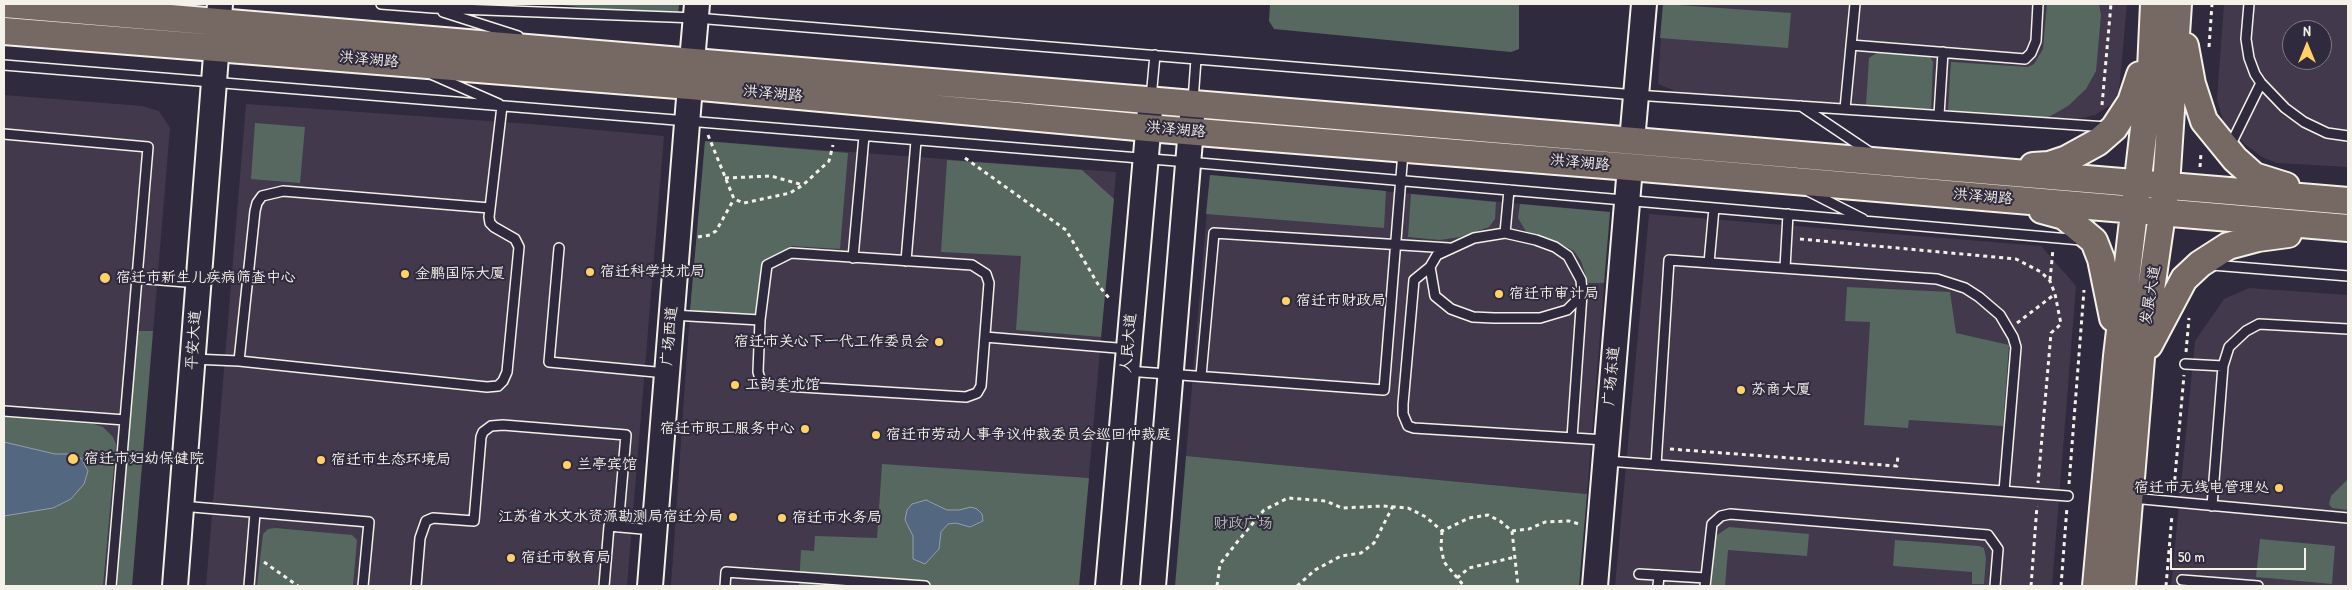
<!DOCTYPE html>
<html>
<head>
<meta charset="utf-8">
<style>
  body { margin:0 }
  #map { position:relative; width:2352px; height:590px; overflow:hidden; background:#2f2a3d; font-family:"Patrick Hand",sans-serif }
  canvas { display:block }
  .frame { position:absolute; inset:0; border:5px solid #f4f1e8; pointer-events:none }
  .north { position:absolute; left:2282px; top:20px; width:50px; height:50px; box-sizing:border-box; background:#2f2a3d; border:1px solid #7e7a81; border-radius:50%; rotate:0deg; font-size:14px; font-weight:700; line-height:20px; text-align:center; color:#f4f1e8 }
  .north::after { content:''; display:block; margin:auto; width:18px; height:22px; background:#ffd166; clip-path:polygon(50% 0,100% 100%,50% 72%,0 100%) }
  .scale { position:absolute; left:2170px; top:548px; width:136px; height:22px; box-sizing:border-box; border:2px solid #f4f1e8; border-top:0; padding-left:6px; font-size:15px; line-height:18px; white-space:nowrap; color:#f4f1e8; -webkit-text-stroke:4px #2f2a3d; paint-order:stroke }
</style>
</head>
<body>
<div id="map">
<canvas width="2352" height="590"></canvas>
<div class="frame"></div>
<div class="north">N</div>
<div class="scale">50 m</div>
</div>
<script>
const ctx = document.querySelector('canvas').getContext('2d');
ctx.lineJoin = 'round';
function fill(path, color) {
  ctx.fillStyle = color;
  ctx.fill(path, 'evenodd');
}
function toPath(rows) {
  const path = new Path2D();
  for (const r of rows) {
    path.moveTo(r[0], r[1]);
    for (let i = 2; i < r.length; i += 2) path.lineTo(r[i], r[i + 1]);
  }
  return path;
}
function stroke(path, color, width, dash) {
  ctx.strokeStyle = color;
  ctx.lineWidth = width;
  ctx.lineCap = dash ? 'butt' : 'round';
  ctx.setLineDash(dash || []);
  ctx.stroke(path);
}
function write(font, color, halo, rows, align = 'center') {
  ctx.font = font + ' "Patrick Hand","LXGW WenKai TC",sans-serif';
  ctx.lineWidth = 4;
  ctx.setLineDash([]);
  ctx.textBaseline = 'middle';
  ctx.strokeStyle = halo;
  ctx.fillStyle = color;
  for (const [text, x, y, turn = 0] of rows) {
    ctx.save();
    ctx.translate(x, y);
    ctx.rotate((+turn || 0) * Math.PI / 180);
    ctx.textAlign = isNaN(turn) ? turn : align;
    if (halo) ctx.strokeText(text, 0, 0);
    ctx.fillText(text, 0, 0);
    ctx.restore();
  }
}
fill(toPath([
  [1663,4,2127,4,2119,91,2112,104,2095,115,2077,119,2057,119,1680,93,1658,84],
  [2224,4,2348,4,2348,167,2277,163,2262,157,2246,145,2224,124,2217,99],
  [2292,30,2322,30,2322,60,2292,60],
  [4,95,142,106,159,111,170,128,132,586,4,586],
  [246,104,531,124,664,136,627,586,206,586],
  [705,141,1116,172,1079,586,671,586,690,311],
  [1210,175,1610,212,1587,494,1186,456],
  [1649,214,2041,246,2076,286,2052,586,1615,586],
  [2249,288,2348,295,2348,586,2171,586,2195,341,2224,299]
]), '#43394c');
fill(toPath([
  [551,4,679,4,678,17],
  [1270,4,1519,4,1519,49,1511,52,1274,29,1269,21],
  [1663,4,1791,13,1788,48,1660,38],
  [2047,4,2099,4,2101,15,2096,71,2086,89,2068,106,2047,118,1948,111,1951,62,2028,67,2034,64,2043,49],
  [1881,50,1929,55,1933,62,1931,110,1866,105,1869,58],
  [255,123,305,127,300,183,251,179],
  [705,141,848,153,840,249,792,246,767,260,761,269,757,314,690,311],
  [947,160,1082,170,1114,199,1101,337,1016,330,1021,256,941,252],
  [1210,175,1386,191,1384,228,1206,214],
  [1411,194,1496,202,1495,219,1489,227,1460,237,1440,240,1408,237],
  [1520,204,1610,212,1604,283,1588,283,1581,261,1574,251,1555,241,1527,233,1518,218],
  [1847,287,1950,292,1956,333,2009,345,2003,426,1909,420,1908,428,1864,425,1870,322,1845,321],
  [137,331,153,331,132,586,116,586],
  [4,417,94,424,103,427,113,437,116,444,103,586,4,586],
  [1186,456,1587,494,1579,586,1175,586],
  [882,464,1089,478,1079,586,799,586,801,550,814,551,815,536,877,538],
  [2348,479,2348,510,2332,508,2329,504,2331,496],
  [1729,527,1809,534,1807,556,1728,550,1725,586,1711,586,1714,541,1717,535],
  [275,528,352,535,357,540,353,586,257,586,263,534,268,529],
  [2260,539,2335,546,2332,584,2256,577],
  [1895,540,1979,546,1984,548,1986,558,1984,584,1972,584,1972,572,1893,566]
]), '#566860');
const water = toPath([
  [4,442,55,454,70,454,81,458,88,471,84,484,71,499,53,508,4,516,4,442],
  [926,500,947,510,959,510,971,507,977,509,982,514,983,521,970,527,956,523,948,524,941,532,939,549,925,564,913,559,913,536,905,520,907,510,912,504,926,500]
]);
fill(water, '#546780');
stroke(water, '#949eaa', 1);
const lane = toPath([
  [381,4,433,8,696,18,1636,95,2107,127],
  [2249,4,2246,39,2249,58,2255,74,2261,83,2285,108,2304,122,2327,133,2348,136],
  [443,12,518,36],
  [1851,45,2025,59,2031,53,2036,41,2038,4],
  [4,65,1188,162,2081,240],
  [433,75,499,104],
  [1151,98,1155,55],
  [1193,101,1196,59],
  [1801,106,1871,153],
  [1845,109,1855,4],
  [1939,115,1943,52],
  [4,134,148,147,111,586],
  [2229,148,2261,83],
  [1808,191,1863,219],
  [1505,233,1536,240,1555,247,1568,256,1581,280,1582,291,1577,300,1567,310,1540,318,1494,318,1473,317,1451,309,1435,296,1430,267,1437,255,1474,238,1505,233,1509,190],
  [559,248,549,362,666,373],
  [853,258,864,136],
  [906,261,916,141],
  [1709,263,1714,208],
  [2212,265,2348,276],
  [1430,267,1414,280,1403,404,1403,414,1408,426,1414,428,1605,440],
  [1785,268,1788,214],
  [136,278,198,283],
  [672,315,760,320,767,265,791,253,972,265,986,274,989,283,981,386,977,393,966,397,768,385,761,382,758,372,760,320],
  [985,337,1129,349],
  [193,359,239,361,487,387,498,386,503,381,507,372,519,247,515,239,494,227,490,223,489,217,502,106],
  [239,361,255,211,257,203,262,196,283,191,490,208],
  [2185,364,2223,366],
  [1127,371,1384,390,1403,152],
  [1201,376,1214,233,1449,248],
  [4,411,125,420],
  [1572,438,1582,294],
  [1607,461,2068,496],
  [1656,465,1669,260,1937,279,1965,288,1979,297,2000,315,2013,337,2016,347,2004,491],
  [2132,498,2348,518],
  [181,506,369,522,363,586],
  [2212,506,2223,366,2229,347,2246,331,2259,324,2348,329],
  [1639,574,1706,578],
  [2182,580,2258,586],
  [249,586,255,513],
  [416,586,420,538,426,521,433,518,474,521,481,437,483,432,491,426,503,425,626,435,618,527],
  [604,586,609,526,653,530],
  [725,586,726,572,925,586],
  [1658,586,1659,575],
  [1705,586,1712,524,1721,516,1730,514,1988,535,1998,549,1995,586]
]);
const secondary = toPath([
  [692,61,697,4],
  [1632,141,1644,4],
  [175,586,220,4],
  [650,586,690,86],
  [1108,586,1150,110],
  [1153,586,1193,104],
  [1595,586,1630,167]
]);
const primary = toPath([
  [4,4,2348,201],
  [4,31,690,86,1148,128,1630,167,2348,228],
  [2185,46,2192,84,2204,121,2235,159,2254,176,2286,186],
  [2033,166,2049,165,2067,159,2098,142,2114,128,2131,102,2140,75],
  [2042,210,2064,216,2094,241,2101,259,2113,318],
  [2149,345,2184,279,2200,264,2228,246,2258,238,2288,234],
  [2096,586,2117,356,2151,69,2154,4],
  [2122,586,2141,358,2166,186,2178,4]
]);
stroke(lane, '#f4f1e8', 12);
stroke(secondary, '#f4f1e8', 28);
stroke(primary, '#f4f1e8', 30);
stroke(toPath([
  [2209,47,2212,4],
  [2102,105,2111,4],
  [708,135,734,199,744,203,790,193,803,185,829,161,833,145],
  [965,158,1066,230,1099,286,1109,298],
  [2200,167,2201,153],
  [725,178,771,176,803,185],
  [698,237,710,235,716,231,734,199],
  [1800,239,2016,259,2041,272,2050,281,2055,294,2061,324,2051,333,2038,483],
  [2050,280,2053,249],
  [2017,323,2055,294],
  [2186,352,2189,318],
  [1670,449,1897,466,1898,455],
  [2069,484,2084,290],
  [2174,488,2184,375],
  [1442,531,1441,547,1444,562,1464,586],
  [1512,531,1529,529,1545,522,1569,521,1579,524],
  [264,562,298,586],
  [1457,578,1469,568,1515,557],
  [1217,586,1220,564,1238,541,1264,510,1288,498,1326,501,1342,508,1383,506,1408,508,1426,517,1442,531,1469,518,1488,515,1500,521,1512,531,1518,586],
  [1297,586,1315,570,1341,556,1361,553,1374,543,1393,506],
  [2031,586,2037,506],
  [2061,586,2067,507],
  [2166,586,2172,515]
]), '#f4f1e8', 3, [4, 4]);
stroke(lane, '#2f2a3d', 9);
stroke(secondary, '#2f2a3d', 24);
stroke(primary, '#766964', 26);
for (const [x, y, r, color] of [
  [590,272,5,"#ffd166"],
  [405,274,5,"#ffd166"],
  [105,278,6,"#ffd166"],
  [1499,294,5,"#ffd166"],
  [1286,301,5,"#ffd166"],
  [939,342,5,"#ffd166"],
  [735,385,5,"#ffd166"],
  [1741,390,5,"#ffd166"],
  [805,429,5,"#ffd166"],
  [876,435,5,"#ffd166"],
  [73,459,6,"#ffd166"],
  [321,460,5,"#ffd166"],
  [567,465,5,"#ffd166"],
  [2279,488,5,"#ffd166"],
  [733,517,5,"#ffd166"],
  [782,518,5,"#ffd166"],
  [511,558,5,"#ffd166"]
]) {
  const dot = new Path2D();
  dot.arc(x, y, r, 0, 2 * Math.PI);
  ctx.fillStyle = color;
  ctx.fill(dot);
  stroke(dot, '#2f2a3d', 2);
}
write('15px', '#f4f1e8', '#2f2a3d', [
  ["洪泽湖路",369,60,5],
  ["洪泽湖路",773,94,5],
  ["洪泽湖路",1176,130,5],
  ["洪泽湖路",1580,163,5],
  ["洪泽湖路",1983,197,5],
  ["发展大道",2151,295,-81],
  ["广场西道",670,336,-85],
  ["平安大道",194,340,-86],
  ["人民大道",1129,343,-85],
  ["广场东道",1612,376,-85]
]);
write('15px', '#f4f1e8', '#2f2a3d', [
  ["宿迁科学技术局",600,272],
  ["金鹏国际大厦",415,274],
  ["宿迁市新生儿疾病筛查中心",116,278],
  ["宿迁市审计局",1509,294],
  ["宿迁市财政局",1296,301],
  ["宿迁市关心下一代工作委员会",929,342,"right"],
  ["工韵美术馆",745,385],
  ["苏商大厦",1751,390],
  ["宿迁市职工服务中心",795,429,"right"],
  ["宿迁市劳动人事争议仲裁委员会巡回仲裁庭",886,435],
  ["宿迁市妇幼保健院",84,459],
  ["宿迁市生态环境局",331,460],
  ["兰亭宾馆",577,465],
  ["宿迁市无线电管理处",2269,488,"right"],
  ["江苏省水文水资源勘测局宿迁分局",723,517,"right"],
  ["宿迁市水务局",792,518],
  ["宿迁市教育局",521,558]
], 'left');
write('15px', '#b5bab2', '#2f2a3d', [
  ["财政广场",1243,524]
]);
</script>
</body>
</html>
